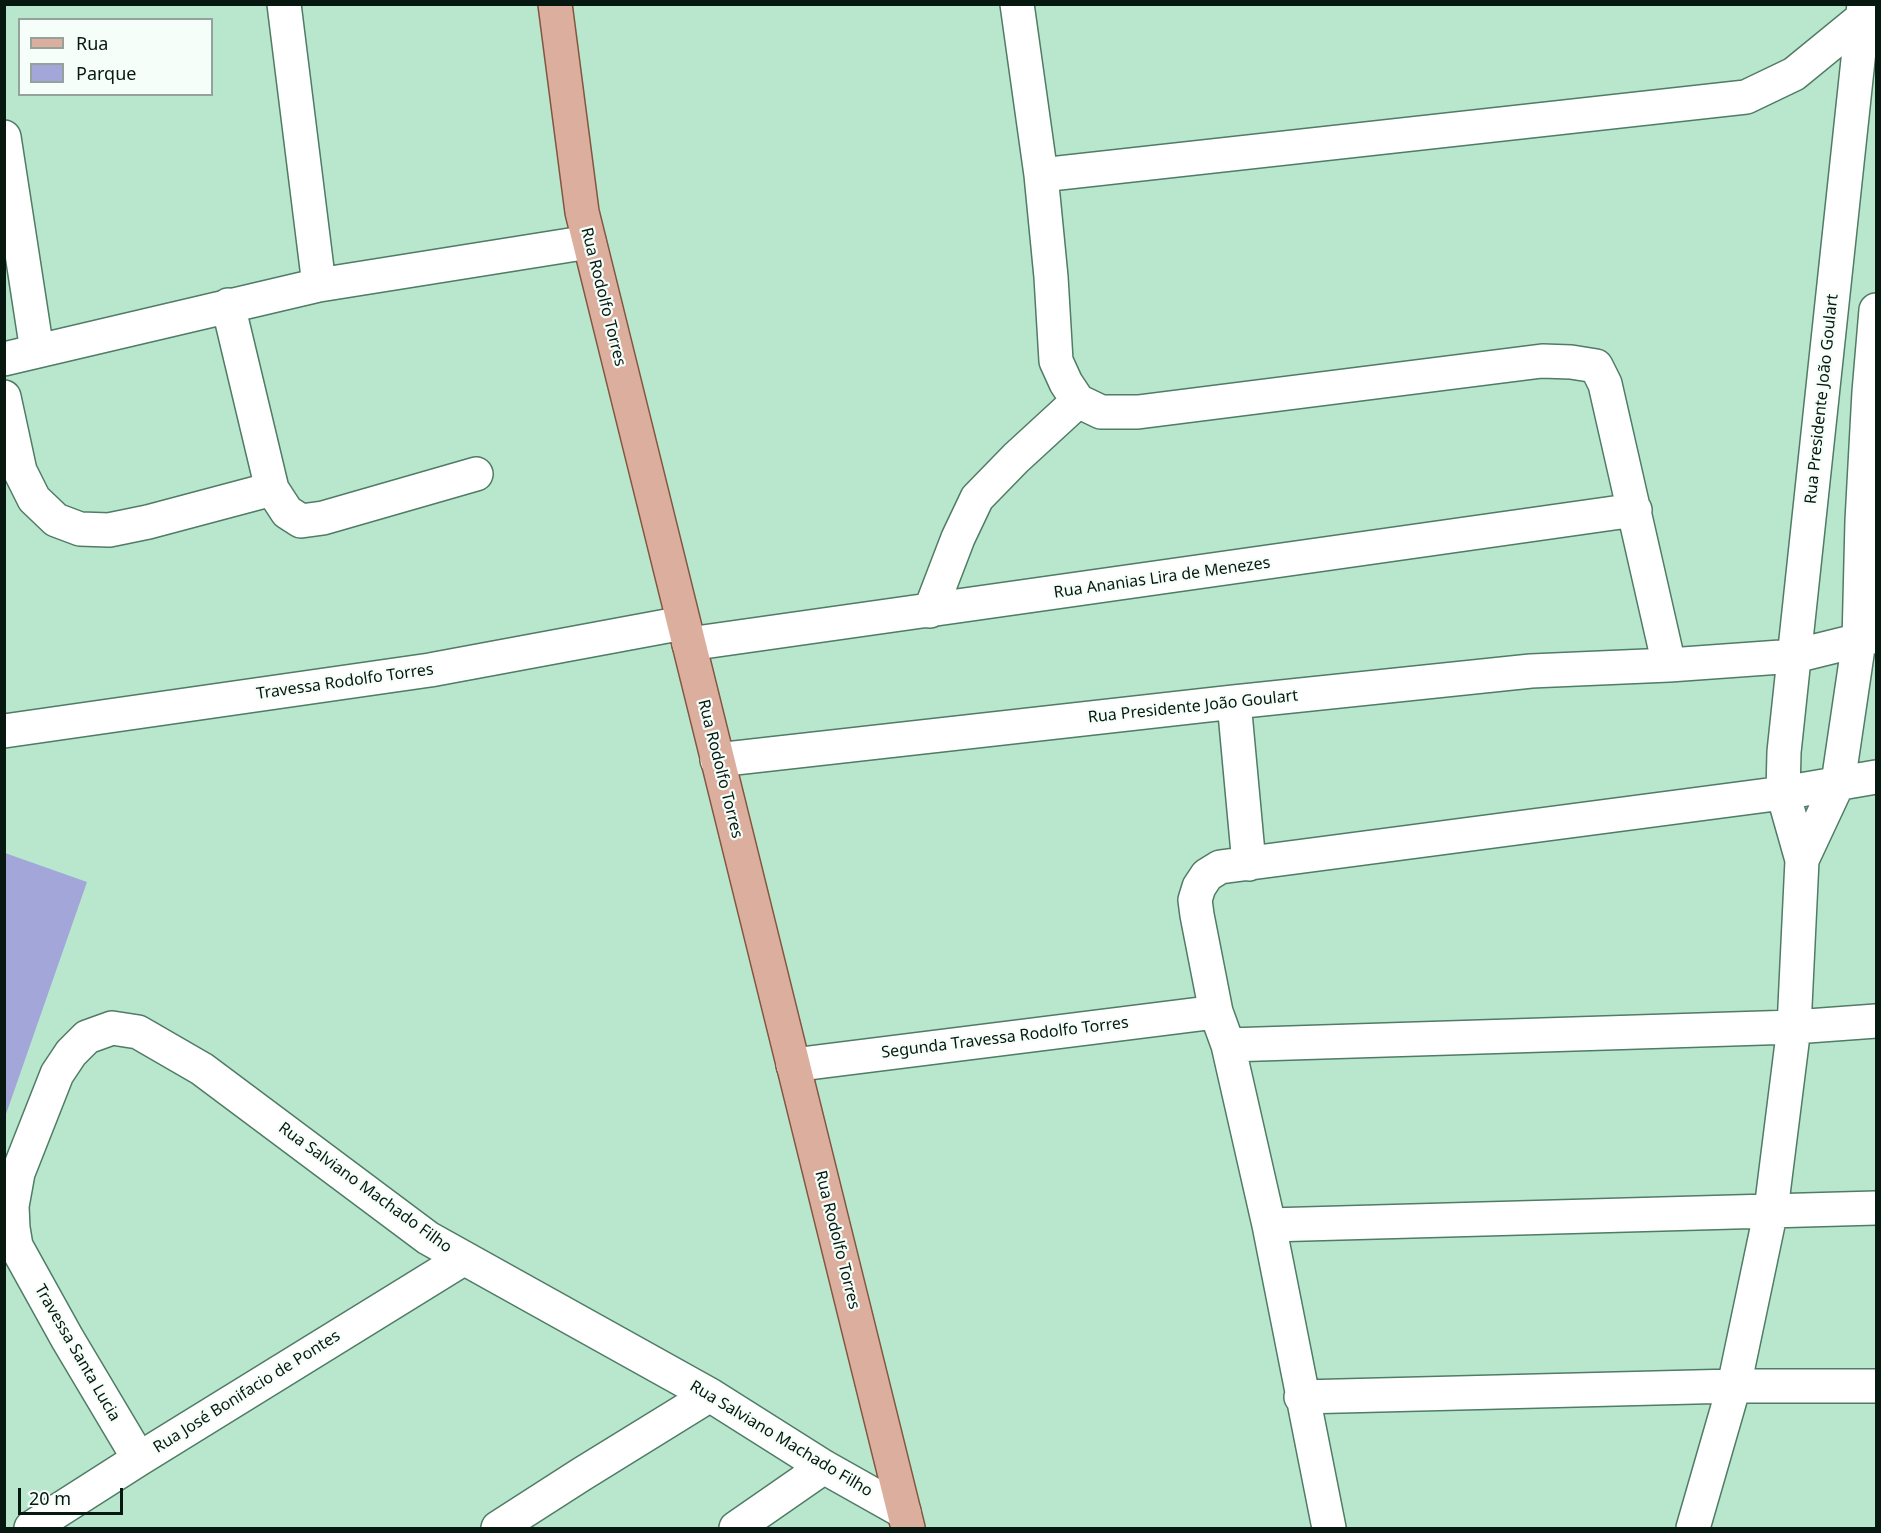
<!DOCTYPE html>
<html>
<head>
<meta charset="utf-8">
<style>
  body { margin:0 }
  #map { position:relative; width:1881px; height:1533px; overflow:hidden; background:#b8e7ce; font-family:"Noto Sans",sans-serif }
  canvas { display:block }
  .frame { position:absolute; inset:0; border:6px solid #06180f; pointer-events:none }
  .legend { position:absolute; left:18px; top:18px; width:195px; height:78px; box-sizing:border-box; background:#f5fef9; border:2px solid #95a29b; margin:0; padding:8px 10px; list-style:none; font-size:18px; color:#06180f }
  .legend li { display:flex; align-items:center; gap:12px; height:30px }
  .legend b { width:30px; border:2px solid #95a29b }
  .scale { position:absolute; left:18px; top:1488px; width:105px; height:27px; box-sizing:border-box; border:3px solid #06180f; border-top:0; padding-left:8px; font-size:18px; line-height:21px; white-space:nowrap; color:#06180f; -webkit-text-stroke:4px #f5fef9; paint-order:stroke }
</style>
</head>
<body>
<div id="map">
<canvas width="1881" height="1533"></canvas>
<div class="frame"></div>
<ul class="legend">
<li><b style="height:8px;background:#dcae9d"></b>Rua</li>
<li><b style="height:16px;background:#a3a6d8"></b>Parque</li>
</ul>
<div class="scale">20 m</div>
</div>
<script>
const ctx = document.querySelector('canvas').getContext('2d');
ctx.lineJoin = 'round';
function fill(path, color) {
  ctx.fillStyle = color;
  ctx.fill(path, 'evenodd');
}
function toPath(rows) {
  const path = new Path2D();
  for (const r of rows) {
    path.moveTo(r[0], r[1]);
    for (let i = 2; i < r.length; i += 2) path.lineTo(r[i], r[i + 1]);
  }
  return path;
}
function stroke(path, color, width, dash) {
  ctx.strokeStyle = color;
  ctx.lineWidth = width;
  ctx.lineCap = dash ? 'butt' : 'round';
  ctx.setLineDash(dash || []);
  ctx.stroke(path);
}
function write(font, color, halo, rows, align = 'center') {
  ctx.font = font + ' "Noto Sans",sans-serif';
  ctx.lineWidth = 4.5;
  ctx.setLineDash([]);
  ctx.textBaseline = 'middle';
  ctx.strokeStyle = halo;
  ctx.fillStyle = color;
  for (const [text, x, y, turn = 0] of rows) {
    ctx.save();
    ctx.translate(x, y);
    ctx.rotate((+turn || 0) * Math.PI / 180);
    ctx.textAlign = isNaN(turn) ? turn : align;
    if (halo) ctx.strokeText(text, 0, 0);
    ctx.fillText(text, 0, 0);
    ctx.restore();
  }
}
fill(toPath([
  [5,853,87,882,5,1117,4,853]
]), '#a3a6d8');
const minor = toPath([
  [284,4,319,285],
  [1017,4,1041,175,1051,277,1056,361,1066,383,1078,401,1101,412,1138,412,1542,361,1571,362,1596,366,1605,384,1669,665],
  [4,137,37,351],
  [1041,175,1746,97,1794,74,1871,11],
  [228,305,272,489,287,512,301,521,323,518,476,474],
  [4,359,319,285,589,242],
  [4,397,20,471,34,499,56,520,80,529,109,530,148,522,272,489],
  [930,611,958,538,977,498,1016,458,1078,401],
  [689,644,1635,510],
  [1234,702,1249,864],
  [4,731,430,670,683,623],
  [717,760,1234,702,1531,671,1669,665,1795,656,1876,636],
  [1802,860,1838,783,1859,641,1862,521,1869,392,1876,310],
  [1228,1045,1794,1027,1876,1021],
  [793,1065,1216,1012],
  [1269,1225,1876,1208],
  [1301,1397,1734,1386,1876,1386],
  [139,1459,67,1338,16,1246,13,1228,12,1206,18,1173,57,1074,71,1053,87,1037,112,1028,138,1032,202,1069,428,1238,710,1395,824,1467,904,1512],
  [31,1528,139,1459,463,1259],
  [498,1528,582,1474,710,1395],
  [736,1528,824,1467],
  [1329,1528,1269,1225,1228,1045,1216,1012,1197,915,1195,900,1199,887,1207,875,1220,867,1783,793,1876,777],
  [1693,1528,1734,1386,1771,1210,1794,1027,1802,860,1783,793,1784,752,1864,4]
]);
const major = toPath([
  [555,4,582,212,908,1528]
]);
stroke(minor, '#507b65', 36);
stroke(major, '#825640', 36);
stroke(minor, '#fff', 33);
stroke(major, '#dcae9d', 33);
write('16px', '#06180f', '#f5fef9', [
  ["Rua Rodolfo Torres",603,297,76],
  ["Rua Presidente João Goulart",1822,399,-84],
  ["Rua Ananias Lira de Menezes",1162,578,-8],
  ["Travessa Rodolfo Torres",345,682,-8],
  ["Rua Presidente João Goulart",1193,707,-6],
  ["Rua Rodolfo Torres",720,769,76],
  ["Segunda Travessa Rodolfo Torres",1005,1038,-7],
  ["Rua Salviano Machado Filho",365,1188,36],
  ["Rua Rodolfo Torres",837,1240,76],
  ["Travessa Santa Lucia",77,1353,60],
  ["Rua José Bonifacio de Pontes",247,1392,-32],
  ["Rua Salviano Machado Filho",781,1439,31]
]);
</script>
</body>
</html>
